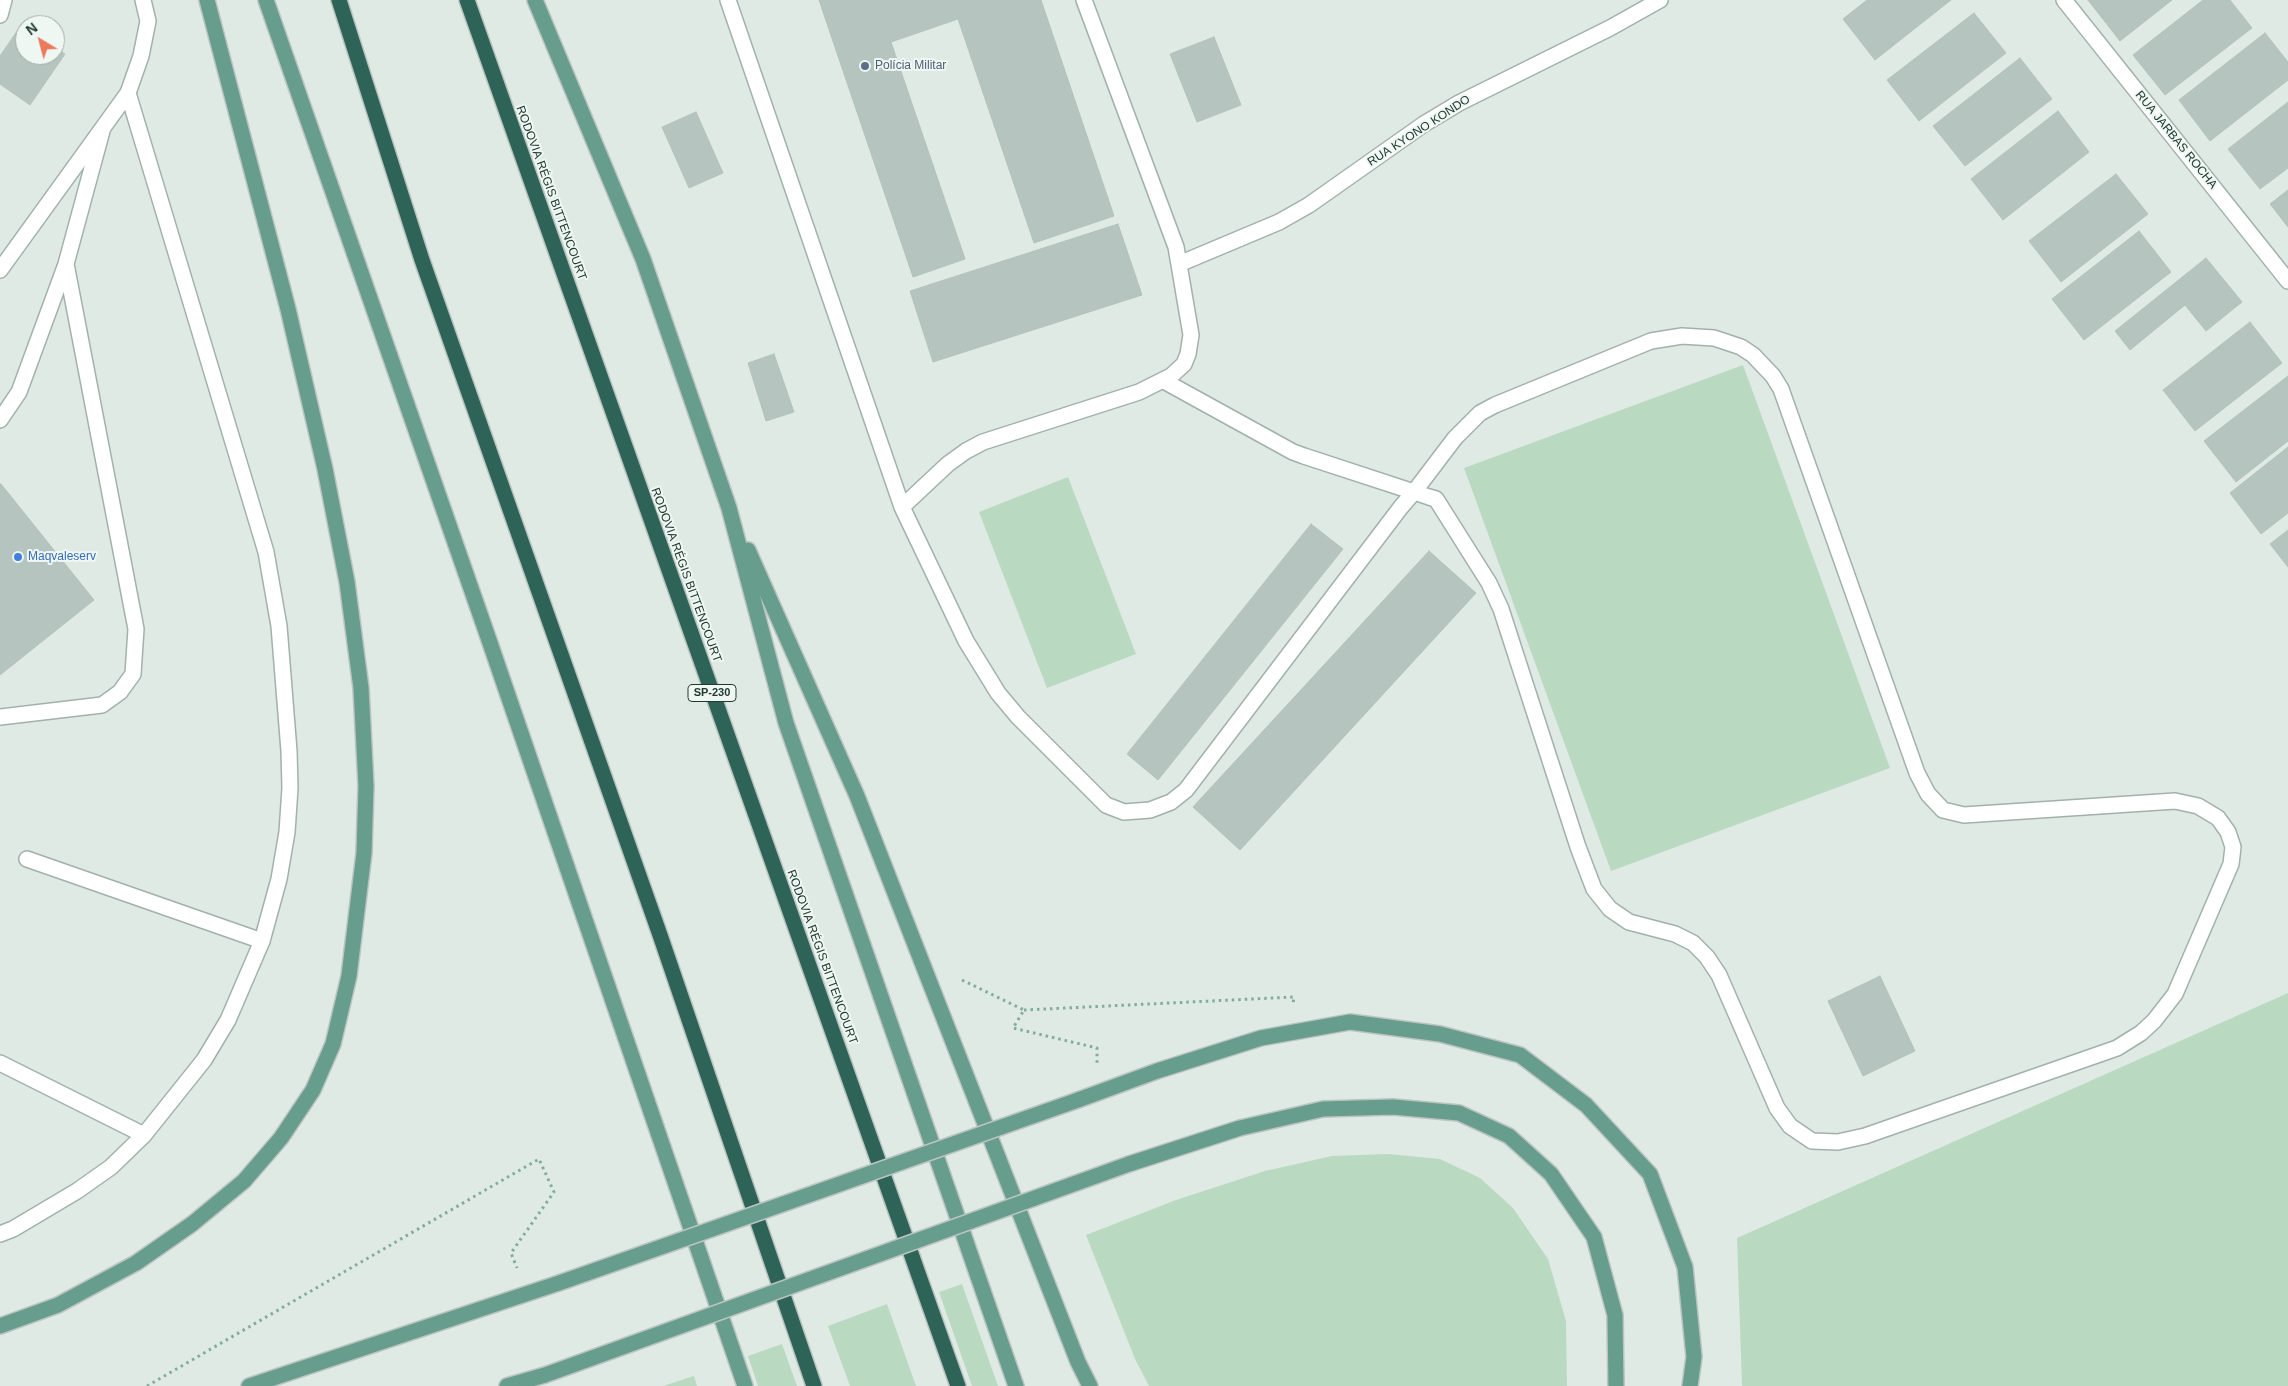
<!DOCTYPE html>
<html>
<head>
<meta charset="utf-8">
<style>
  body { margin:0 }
  #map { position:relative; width:2288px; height:1386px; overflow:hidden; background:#dfeae5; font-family:Arial,sans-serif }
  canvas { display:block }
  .north { position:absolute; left:15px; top:15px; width:50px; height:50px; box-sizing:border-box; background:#eff7f3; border:1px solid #9daba6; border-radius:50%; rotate:323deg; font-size:14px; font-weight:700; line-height:20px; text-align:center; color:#213932 }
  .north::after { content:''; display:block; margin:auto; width:18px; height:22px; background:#eb7a5c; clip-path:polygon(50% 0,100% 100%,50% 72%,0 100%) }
</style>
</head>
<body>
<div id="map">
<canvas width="2288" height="1386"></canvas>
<div class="north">N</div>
</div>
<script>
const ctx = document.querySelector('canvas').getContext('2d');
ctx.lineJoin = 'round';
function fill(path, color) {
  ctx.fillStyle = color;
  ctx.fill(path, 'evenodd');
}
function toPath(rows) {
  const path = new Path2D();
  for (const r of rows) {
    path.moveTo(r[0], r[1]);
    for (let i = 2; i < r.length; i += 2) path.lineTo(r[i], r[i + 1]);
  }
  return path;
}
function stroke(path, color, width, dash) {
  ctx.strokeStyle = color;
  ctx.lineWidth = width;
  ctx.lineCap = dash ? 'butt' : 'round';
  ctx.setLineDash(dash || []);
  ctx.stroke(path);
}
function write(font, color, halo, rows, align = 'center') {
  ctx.font = font + ' Arial,sans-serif';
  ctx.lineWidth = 4;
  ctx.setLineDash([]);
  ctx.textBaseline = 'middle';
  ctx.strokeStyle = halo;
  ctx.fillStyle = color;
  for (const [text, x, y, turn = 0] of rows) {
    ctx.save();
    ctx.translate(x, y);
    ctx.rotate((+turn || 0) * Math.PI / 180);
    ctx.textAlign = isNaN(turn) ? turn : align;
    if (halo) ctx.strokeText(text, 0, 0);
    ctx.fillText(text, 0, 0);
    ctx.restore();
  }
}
fill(toPath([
  [1743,365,1890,768,1611,871,1464,468],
  [1068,477,1136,654,1047,688,979,512],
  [2288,993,2288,1386,1742,1386,1737,1238],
  [1388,1154,1440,1159,1480,1178,1513,1208,1548,1259,1566,1321,1567,1386,1149,1386,1135,1359,1086,1235,1176,1200,1265,1171,1332,1156],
  [962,1284,998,1386,972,1386,939,1292],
  [887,1304,916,1386,850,1386,828,1326],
  [782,1344,797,1386,758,1386,748,1356],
  [694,1376,697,1386,663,1386]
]), '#b9dac1');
const building = toPath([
  [819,0,1041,0,1114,216,1034,243,958,19,891,42,965,259,913,277,819,0],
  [1867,0,1951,0,1875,60,1843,19,1867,0],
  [2088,0,2172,0,2120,41,2088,0],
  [2203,0,2230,0,2252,28,2165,95,2133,55,2203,0],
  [1974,13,2006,53,1919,121,1887,80,1974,13],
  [22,24,25,27,25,55,55,55,55,47,65,54,30,105,0,84,0,56,22,24],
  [2265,33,2288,62,2288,80,2210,141,2179,100,2265,33],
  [1214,37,1241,105,1197,122,1170,54,1214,37],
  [2020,58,2052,99,1965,166,1933,126,2020,58],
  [2288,102,2288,168,2260,189,2228,149,2288,102],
  [2058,111,2089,152,2003,220,1971,179,2058,111],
  [696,112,723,173,689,188,662,127,696,112],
  [2116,174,2148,214,2061,282,2029,241,2116,174],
  [2288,190,2288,227,2270,204,2288,190],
  [1118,224,1142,295,933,362,910,291,1118,224],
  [2139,231,2171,272,2084,340,2052,299,2139,231],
  [2206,258,2242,302,2206,331,2185,305,2130,350,2115,331,2206,258],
  [2250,322,2282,363,2195,431,2163,390,2250,322],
  [774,354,794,412,766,421,748,363,774,354],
  [2288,376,2288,441,2236,482,2204,441,2288,376],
  [2288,447,2288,513,2261,534,2230,493,2288,447],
  [1,484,94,600,0,675,0,485,1,484],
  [1311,524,1343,549,1158,780,1127,754,1311,524],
  [2288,530,2288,567,2270,544,2288,530],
  [1429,551,1476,593,1240,850,1193,807,1429,551],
  [1880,976,1915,1051,1863,1076,1828,1001,1880,976]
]);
fill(building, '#b5c4be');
stroke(building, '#b2c3bb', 1);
const lane = toPath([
  [728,0,902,507,966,641,998,693,1018,717,1106,805,1124,812,1150,810,1171,802,1186,790,1401,507,1414,492,1455,438,1480,413,1495,405,1651,341,1682,336,1714,338,1741,347,1753,355,1773,376,1781,389,1917,773,1928,794,1943,810,1964,815,2175,801,2198,806,2218,818,2228,832,2233,847,2231,864,2175,994,2154,1021,2141,1033,2117,1048,1865,1136,1838,1142,1812,1141,1790,1126,1777,1108,1719,975,1707,957,1693,943,1675,934,1629,922,1610,909,1594,889,1578,847,1501,609,1489,583,1436,499,1429,497,1414,492,1304,456,1293,452,1164,381],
  [0,15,4,0],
  [128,93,141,56,148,21,143,0],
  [1179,264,1279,222,1309,205,1424,124,1459,103,1610,28,1660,0],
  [0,420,19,392,66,264,102,131],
  [902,507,948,464,966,451,983,442,1139,392,1171,376,1184,364,1188,354,1191,335,1176,247,1084,0],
  [0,717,102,705,120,692,133,674,136,629,66,264],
  [27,859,262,941],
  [0,1063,144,1135]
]);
const street = toPath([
  [2064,0,2288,281],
  [0,270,128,93],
  [0,1234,13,1229,77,1191,111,1167,144,1135,204,1060,228,1020,262,941,279,879,287,832,290,788,289,751,279,626,266,552,128,93]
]);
const primary = toPath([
  [266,0,489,640,745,1386],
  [535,0,643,259,729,508,786,723,1016,1386],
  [748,550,857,796,1078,1362,1090,1386],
  [1078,1100,1157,1071,1261,1038,1350,1022,1440,1034,1520,1055,1586,1105,1650,1174,1685,1267,1694,1357,1690,1386],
  [1129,1164,1240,1128,1323,1109,1393,1107,1459,1113,1509,1136,1551,1174,1594,1237,1615,1315,1616,1386],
  [0,1326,58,1305,136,1263,192,1224,244,1181,281,1138,313,1090,333,1044,349,976,364,853,366,786,361,688,347,582,325,469,288,309,207,0],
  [249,1386,559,1283],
  [507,1386,545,1375]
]);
const highway = toPath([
  [339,0,422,260,660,935,814,1386],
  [467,0,958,1386]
]);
stroke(lane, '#a2b1ac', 18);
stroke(street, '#a2b1ac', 18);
stroke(primary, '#bcc4c2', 18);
stroke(highway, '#bcc4c2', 18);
stroke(toPath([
  [962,980,1024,1010,1013,1028,1097,1048,1097,1065],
  [1024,1010,1294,997,1293,1004],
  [147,1386,539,1159,554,1192,511,1253,517,1268]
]), '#81ac9d', 3, [2.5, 4]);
stroke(lane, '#fff', 15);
stroke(street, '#fff', 15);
stroke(primary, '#669d8d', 15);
stroke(highway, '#2e6457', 15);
const primaryBridge = toPath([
  [559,1283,1078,1100],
  [545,1375,1129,1164]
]);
stroke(primaryBridge, '#bcc4c2', 18, []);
stroke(primaryBridge, '#669d8d', 15);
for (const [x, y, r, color] of [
  [865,66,5,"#5c6f8a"],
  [18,557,5,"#3f7fe0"]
]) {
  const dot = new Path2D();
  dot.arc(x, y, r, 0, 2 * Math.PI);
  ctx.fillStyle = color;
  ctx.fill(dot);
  stroke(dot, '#eff7f3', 2);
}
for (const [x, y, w] of [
  [712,693,48]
]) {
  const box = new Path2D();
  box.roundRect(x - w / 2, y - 8.5, w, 17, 4);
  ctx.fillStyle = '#eff7f3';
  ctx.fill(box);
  stroke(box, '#213932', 1);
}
write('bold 11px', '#213932', null, [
  ["SP-230",712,693]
]);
write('12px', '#4e5e75', '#eff7f3', [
  ["Polícia Militar",875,66]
], 'left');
write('12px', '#213932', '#eff7f3', [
  ["RUA KYONO KONDO",1419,131,-33],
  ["RUA JARBAS ROCHA",2176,140,51],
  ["RODOVIA RÉGIS BITTENCOURT",551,193,70],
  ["RODOVIA RÉGIS BITTENCOURT",686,575,70],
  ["RODOVIA RÉGIS BITTENCOURT",822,957,70]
]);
write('12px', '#366cbe', '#eff7f3', [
  ["Maqvaleserv",28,557]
], 'left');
</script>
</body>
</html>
